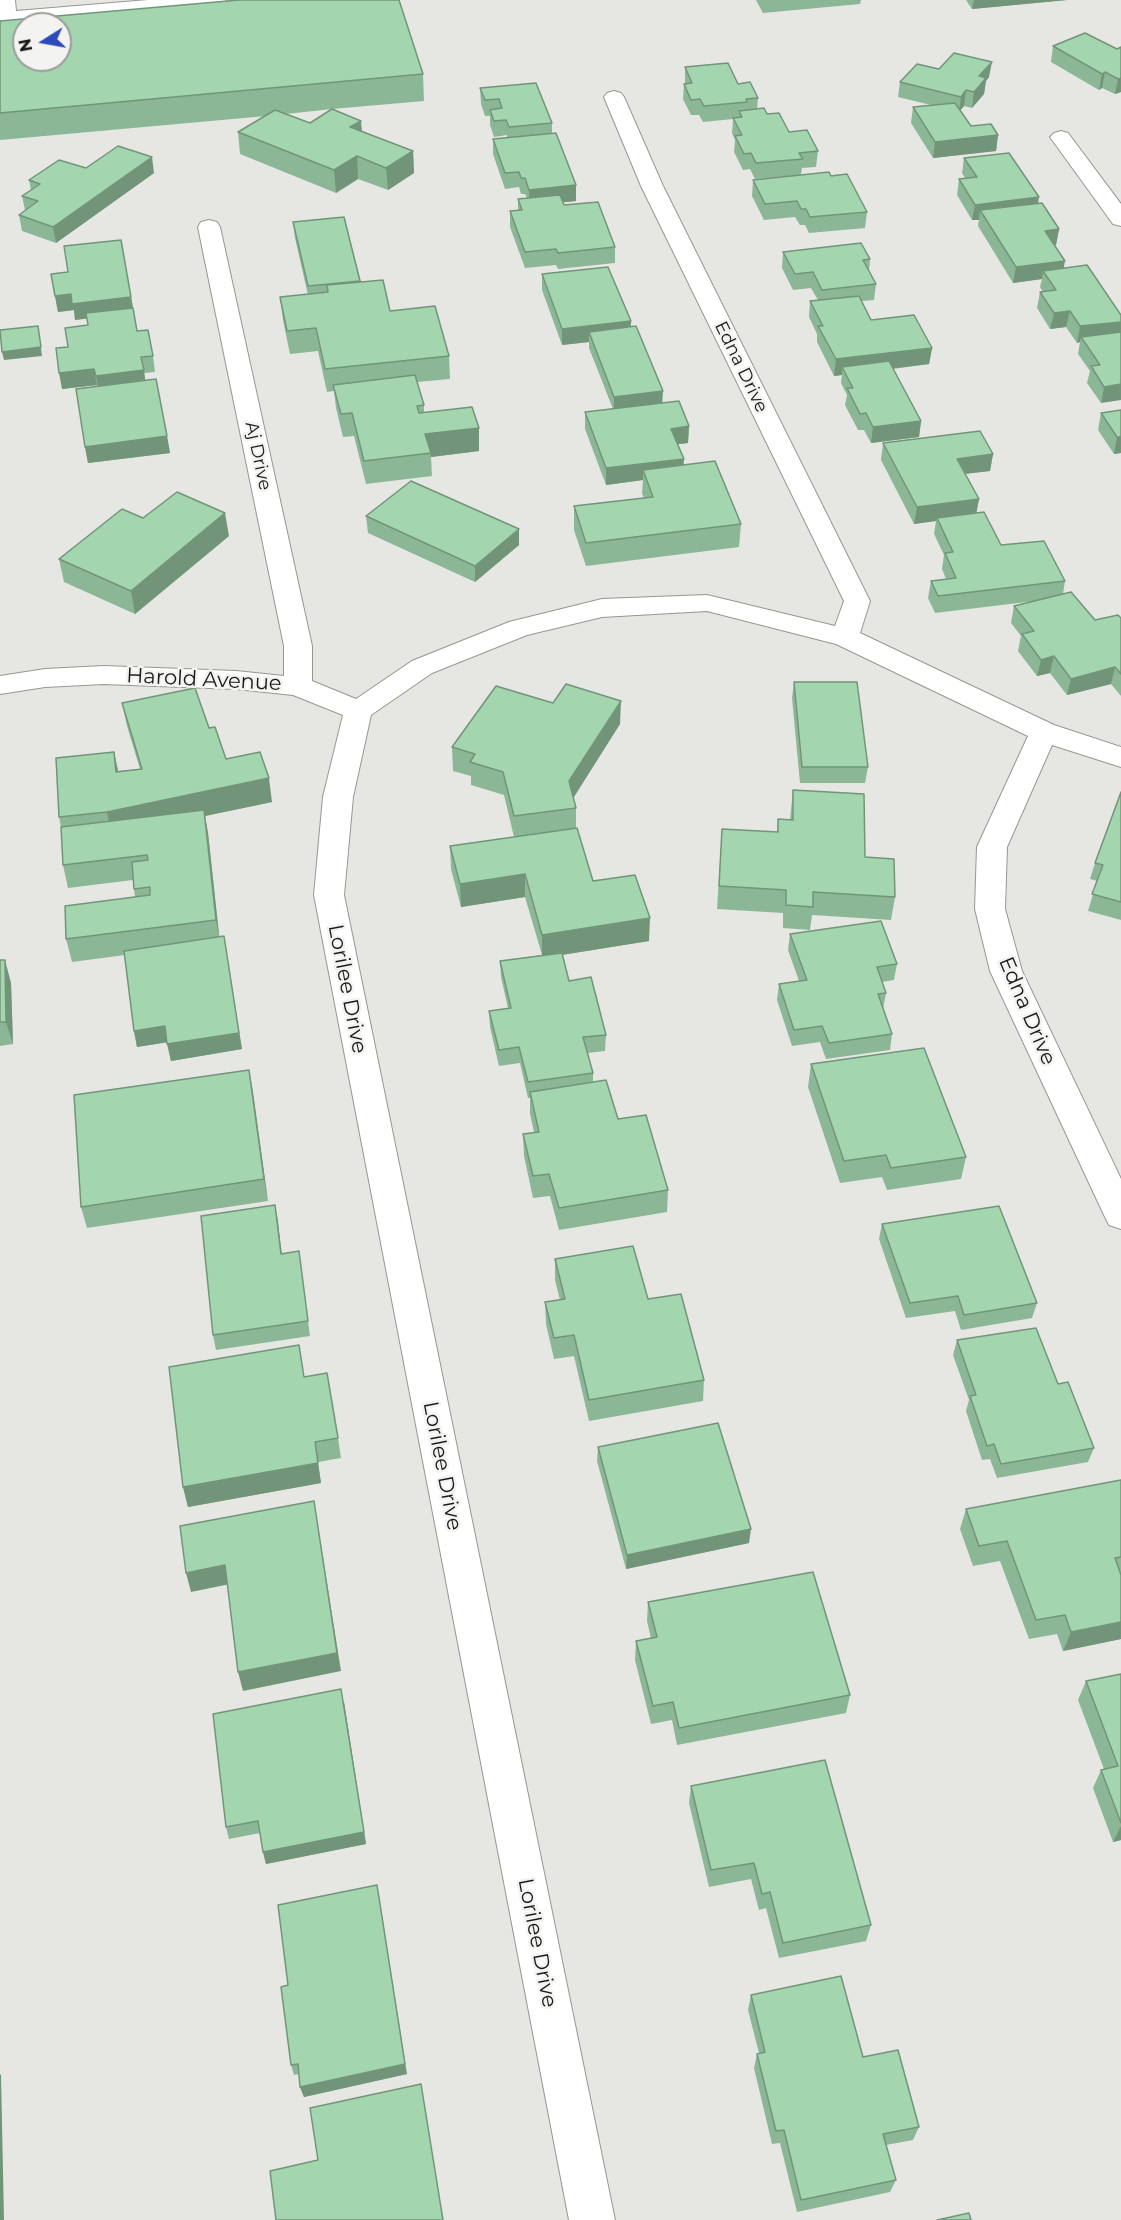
<!DOCTYPE html>
<html>
<head>
<meta charset="utf-8">
<style>
  body { margin:0 }
  #map { position:relative; width:1121px; height:2220px; overflow:hidden; background:#e6e7e3; font-family:Montserrat,sans-serif }
  canvas { display:block }
  .north { position:absolute; left:12px; top:12px; width:60px; height:60px; box-sizing:border-box; background:#f3f4f1; border:2px solid #9c9c9a; border-radius:50%; rotate:259deg; font-size:16px; font-weight:700; line-height:24px; text-align:center; color:#191918 }
  .north::after { content:''; display:block; margin:auto; width:21px; height:27px; background:#2c4aba; clip-path:polygon(50% 0,100% 100%,50% 72%,0 100%) }
</style>
</head>
<body>
<div id="map">
<canvas width="1121" height="2220"></canvas>
<div class="north">N</div>
</div>
<script>
const ctx = document.querySelector('canvas').getContext('2d');
ctx.lineJoin = 'round';
function toPath(rows) {
  const path = new Path2D();
  for (const r of rows) {
    path.moveTo(r[0], r[1]);
    for (let i = 2; i < r.length; i += 2) path.lineTo(r[i], r[i + 1]);
  }
  return path;
}
function stroke(path, color, width, dash) {
  ctx.strokeStyle = color;
  ctx.lineWidth = width;
  ctx.lineCap = dash ? 'butt' : 'round';
  ctx.setLineDash(dash || []);
  ctx.stroke(path);
}
function fill(path, color) {
  ctx.fillStyle = color;
  ctx.fill(path, 'evenodd');
}
function write(font, color, halo, rows, align = 'center') {
  ctx.font = font + ' Montserrat,sans-serif';
  ctx.lineWidth = 5;
  ctx.setLineDash([]);
  ctx.textBaseline = 'middle';
  ctx.strokeStyle = halo;
  ctx.fillStyle = color;
  for (const [text, x, y, turn = 0] of rows) {
    ctx.save();
    ctx.translate(x, y);
    ctx.rotate((+turn || 0) * Math.PI / 180);
    ctx.textAlign = isNaN(turn) ? turn : align;
    if (halo) ctx.strokeText(text, 0, 0);
    ctx.fillText(text, 0, 0);
    ctx.restore();
  }
}
const minor = toPath([
  [0,0,15,0,16,11,148,0,226,0,223,4,216,6,7,24,0,22,0,0],
  [614,91,621,93,624,97,663,186,870,601,860,633,1054,725,1121,747,1121,767,1052,745,1007,847,1005,909,1022,971,1121,1179,1121,1229,1109,1225,1104,1215,990,971,975,909,977,847,1028,736,836,644,707,611,602,617,527,635,432,673,371,715,353,797,344,895,615,2220,569,2220,314,895,323,797,343,715,293,695,236,689,104,684,45,687,0,694,0,676,45,669,104,666,236,671,284,676,284,646,198,227,201,222,209,220,217,222,220,227,312,646,312,681,356,699,412,661,509,622,602,599,707,595,835,626,844,601,641,186,604,97,607,93,614,91],
  [1061,131,1068,133,1121,204,1121,226,1113,224,1050,137,1054,133,1061,131]
]);
stroke(minor, '#969794', 2);
fill(minor, '#fff');
fill(toPath([
  [756,0,861,0,860,4,763,13],
  [966,0,1067,0,972,9],
  [0,21,423,74,424,101,332,109,362,131,413,151,414,173,388,190,358,179,336,193,240,154,238,132,266,116,0,140],
  [332,109,310,123,286,114],
  [1053,46,1117,49,1121,47,1121,92,1115,94,1102,88,1099,90,1051,62],
  [685,67,738,84,758,98,757,109,767,114,789,132,818,151,816,167,802,168,801,175,755,179,750,169,743,170,734,152,735,140,732,133,733,119,703,122,699,115,691,115,683,99,684,84,685,84],
  [939,69,989,77,986,81,984,94,972,108,964,106,960,110,971,126,998,135,996,151,933,158,911,123,913,107,931,105,898,97,900,82],
  [480,88,552,123,552,133,576,185,576,201,563,202,564,205,615,247,615,263,558,269,556,265,525,268,510,227,510,211,518,210,518,199,527,198,525,194,521,194,519,187,505,189,493,154,493,139,507,137,507,135,494,137,490,125,490,116,485,116,481,104],
  [964,158,1038,204,1059,229,1056,245,1055,245,1064,268,1121,315,1101,403,1087,383,1090,371,1078,354,1080,342,1077,343,1066,327,1050,329,1037,308,1040,292,1043,292,1040,287,1042,279,1013,283,978,226,979,220,972,220,957,195,959,179,965,178,962,173],
  [86,168,154,173,56,243,22,231,19,215,25,210,22,196,31,190,29,180],
  [831,176,867,212,865,228,809,233,805,225,800,225,795,217,764,220,752,196,753,180],
  [344,217,361,282,390,311,449,356,450,379,417,382,424,405,424,413,479,428,479,451,431,457,432,476,366,484,354,436,343,437,336,408,334,391,327,392,318,351,290,354,283,320,280,297,308,295,295,238,293,222],
  [121,240,137,331,153,356,155,372,144,373,145,380,167,436,170,453,88,463,85,447,97,385,62,389,68,347,88,325,87,318,75,320,74,310,58,312,55,296,68,272],
  [783,252,870,259,869,271,876,284,874,300,861,301,871,320,932,348,929,364,893,369,921,421,919,437,871,443,864,430,858,430,845,405,847,395,841,383,842,375,834,376,817,342,817,334,809,317,810,301,818,300,811,288,793,290,782,268],
  [542,274,631,321,630,327,663,403,689,426,688,443,678,444,683,465,741,524,739,547,586,566,574,530,574,506,644,498,642,493,643,480,606,485,585,429,585,412,613,409,589,348,589,342,562,345,542,290],
  [1121,410,1121,453,1114,454,1098,430,1101,413],
  [883,443,993,454,990,471,965,474,979,499,976,513,1001,545,1065,581,1063,594,1095,620,1121,618,1121,696,1111,684,1067,695,1050,673,1037,676,1018,651,1021,636,1011,623,1014,606,1035,601,935,613,928,598,931,581,946,579,942,569,944,555,934,534,936,521,914,524,881,460],
  [366,516,519,545,475,582,368,533],
  [143,518,229,536,135,614,64,582,59,559],
  [794,682,868,767,865,783,800,783,792,698],
  [122,703,226,759,272,802,205,816,208,833,219,936,242,1049,171,1061,167,1042,137,1047,134,1031,125,955,72,962,66,939,135,897,133,880,68,888,63,865,61,827,59,817,114,752,118,771,140,769,127,726],
  [620,724,573,797,576,808,576,828,593,881,649,941,562,955,569,981,606,1035,605,1051,587,1053,593,1073,593,1082,618,1119,668,1190,667,1212,559,1230,550,1196,533,1198,524,1156,523,1134,534,1132,530,1114,530,1098,528,1098,520,1063,499,1066,490,1027,489,1011,508,1008,501,977,500,961,542,955,525,897,461,907,451,869,450,846,514,837,504,795,471,785,471,776,453,771,452,747],
  [793,790,865,857,895,897,891,920,812,915,810,930,783,928,783,913,717,909,722,829,777,832,778,819,790,820],
  [1121,792,1121,920,1088,911,1097,881,1090,879,1095,863],
  [790,934,897,964,894,980,882,982,886,993,883,1009,892,1034,890,1050,826,1059,820,1042,792,1046,777,1000,779,984,799,981,788,950],
  [0,960,11,983,13,1044,0,1046],
  [811,1064,966,1157,961,1179,887,1190,882,1177,840,1183,808,1087],
  [249,1070,268,1201,87,1228,81,1207],
  [275,1205,282,1254,299,1251,310,1336,216,1350,213,1335],
  [882,1224,1037,1303,1032,1318,961,1330,955,1311,906,1318,879,1239],
  [555,1259,648,1299,704,1380,703,1401,589,1421,574,1356,554,1359,546,1324,545,1302,560,1300,555,1280],
  [957,1340,1058,1384,1094,1448,1088,1462,997,1478,990,1459,982,1460,966,1411,969,1400,953,1355],
  [304,1377,338,1438,341,1458,318,1462,321,1483,188,1507,183,1487],
  [598,1447,749,1543,626,1569,597,1461],
  [1121,1480,1121,1639,1063,1651,1057,1634,1029,1639,1000,1561,973,1566,960,1529,966,1509],
  [648,1602,850,1695,846,1713,677,1745,672,1720,651,1724,635,1660,636,1641,651,1638,647,1621],
  [1121,1674,1121,1840,1113,1842,1093,1788,1101,1770,1104,1769,1078,1700,1086,1681],
  [344,1702,366,1844,266,1864,263,1852,260,1833,229,1839,226,1827],
  [691,1786,871,1925,866,1941,779,1958,766,1908,759,1910,751,1879,709,1887,689,1803],
  [281,1987,407,2074,304,2097,300,2087,299,2074,294,2075,291,2065],
  [751,1995,863,2057,919,2127,913,2140,886,2145,896,2180,890,2192,797,2212,780,2143,772,2144,754,2068,757,2054,759,2053,748,2010]
]), '#8cb796');
fill(toPath([
  [974,0,1067,0,972,9],
  [992,62,989,77,986,81,984,94,972,108,974,92,979,76],
  [1105,72,1102,88,1099,90,1102,74],
  [1121,78,1121,92,1115,94,1118,79],
  [966,90,964,106,959,112,961,97],
  [361,121,363,143,350,127],
  [998,135,996,151,933,158,935,142],
  [413,151,414,173,388,190,386,168],
  [357,156,358,179,336,193,334,170],
  [152,157,154,173,56,243,53,227],
  [576,185,576,201,529,206,529,190],
  [1039,197,1037,213,980,210,979,220,972,220,975,205],
  [1059,229,1056,245,1042,247,1045,231],
  [1065,261,1062,277,1043,271,1042,279,1013,283,1016,267],
  [71,294,131,297,134,313,75,320,74,310,58,312,55,296],
  [1070,311,1066,327,1050,329,1054,313],
  [631,321,630,337,589,332,589,342,562,345,562,329],
  [1121,322,1121,337,1081,337,1080,342,1077,343,1080,326],
  [38,326,42,356,4,360,2,352],
  [932,348,929,364,846,374,842,367,842,375,834,376,836,359],
  [94,369,97,385,62,389,59,373],
  [144,370,146,387,99,392,96,376],
  [1121,384,1121,400,1101,403,1104,387],
  [663,391,662,407,614,413,614,397],
  [921,421,919,437,871,443,873,427],
  [689,426,688,443,671,445,671,429],
  [479,428,479,451,431,457,425,434],
  [167,436,170,453,88,463,85,447],
  [1117,437,1121,437,1121,453,1114,454],
  [993,454,990,471,954,475,957,459],
  [684,459,683,475,643,470,643,480,606,485,606,468],
  [979,499,976,515,937,518,936,521,914,524,917,507],
  [225,513,229,536,135,614,131,591],
  [519,529,519,545,475,582,475,566],
  [1054,656,1050,673,1037,676,1041,660],
  [1115,667,1111,684,1067,695,1071,679],
  [621,701,620,724,569,805,569,781],
  [114,752,119,775,116,772],
  [269,778,272,802,205,816,208,833,220,943,216,920,205,816,112,836,107,812],
  [525,874,525,897,461,907,460,884],
  [650,918,649,941,542,958,542,935],
  [224,936,242,1049,171,1061,167,1044],
  [5,960,11,983,13,1044,6,1022],
  [165,1026,169,1042,137,1047,134,1031],
  [249,1070,253,1092,268,1201,264,1179],
  [275,1205,278,1221,283,1269,281,1254],
  [315,1442,321,1483,188,1507,183,1487],
  [314,1501,341,1671,243,1691,238,1672],
  [751,1529,749,1543,626,1569,627,1555],
  [225,1565,230,1584,191,1592,186,1573],
  [1121,1622,1121,1639,1063,1651,1071,1632],
  [344,1702,366,1844,266,1864,263,1852],
  [1121,1826,1121,1840,1113,1842],
  [379,1896,407,2074,304,2097,300,2087],
  [0,2074,1,2075,4,2220,0,2220]
]), '#72957a');
const building = toPath([
  [239,0,399,0,423,74,0,113,0,21,239,0],
  [24,24,60,24,60,60,24,60,24,24],
  [1085,33,1117,49,1121,47,1121,78,1118,79,1105,72,1102,74,1053,46,1085,33],
  [954,53,992,62,979,76,986,78,974,92,966,90,961,97,900,82,917,64,939,69,954,53],
  [728,63,738,84,750,82,758,98,746,99,747,102,704,106,700,99,691,100,684,84,692,83,685,67,728,63],
  [536,83,552,123,509,127,506,120,494,121,490,110,502,108,499,99,485,100,480,88,536,83],
  [955,103,971,126,991,124,998,135,935,142,913,107,955,103],
  [764,108,767,114,779,113,789,132,807,130,818,151,799,153,803,159,756,163,751,153,744,154,735,136,742,135,733,118,742,117,739,111,764,108],
  [332,109,361,121,350,127,413,151,386,168,357,156,334,170,238,132,275,110,310,123,332,109],
  [556,133,576,185,529,190,525,178,521,178,519,172,505,173,493,139,556,133],
  [118,146,152,157,53,227,19,215,38,201,22,196,40,184,29,180,59,160,86,168,118,146],
  [1009,153,1039,197,975,205,959,179,977,177,964,158,1009,153],
  [829,172,831,176,847,174,867,212,810,217,806,209,801,209,797,201,765,204,753,180,829,172],
  [560,195,564,205,598,202,615,247,558,253,556,249,525,252,510,211,522,210,518,199,560,195],
  [1042,203,1059,229,1045,231,1065,261,1016,267,980,210,1042,203],
  [344,217,360,281,308,286,293,222,344,217],
  [121,240,131,297,72,304,71,294,55,296,51,274,68,272,64,246,121,240],
  [861,243,870,259,863,260,876,284,822,290,813,272,795,274,783,252,861,243],
  [1087,265,1121,315,1121,322,1080,326,1070,311,1054,313,1040,292,1056,290,1043,271,1087,265],
  [608,267,631,321,562,329,542,274,608,267],
  [383,280,390,311,435,306,449,356,325,369,316,328,287,331,280,297,328,292,327,285,383,280],
  [859,296,871,320,914,315,932,348,836,359,818,326,823,326,810,301,859,296],
  [133,308,137,331,148,330,153,356,141,357,144,370,96,376,94,369,59,373,56,348,68,347,65,328,88,325,86,313,133,308],
  [38,326,41,347,2,352,0,330,38,326],
  [636,326,663,391,614,397,589,332,636,326],
  [1121,332,1121,384,1104,387,1091,366,1100,365,1081,337,1121,332],
  [889,361,921,421,873,427,866,413,860,414,847,388,853,388,842,367,889,361],
  [415,375,424,405,417,406,419,413,472,407,479,428,425,434,431,453,364,461,352,413,341,414,333,385,415,375],
  [156,379,167,436,85,447,76,389,156,379],
  [679,401,689,426,671,429,684,459,606,468,585,412,679,401],
  [1121,410,1121,437,1117,437,1101,413,1121,410],
  [980,431,993,454,957,459,979,499,917,507,883,443,980,431],
  [715,461,741,524,586,543,574,506,653,497,643,470,715,461],
  [411,481,519,529,475,566,366,516,411,481],
  [177,492,225,513,131,591,59,559,122,509,143,518,177,492],
  [984,512,1001,545,1044,541,1065,581,938,596,931,581,956,578,945,553,953,552,937,518,984,512],
  [1071,592,1095,620,1118,615,1121,618,1121,674,1115,667,1071,679,1054,656,1041,660,1022,634,1034,631,1014,606,1071,592],
  [794,682,857,682,868,767,802,767,794,682],
  [566,684,621,701,569,781,576,808,514,816,503,772,470,762,475,754,452,747,496,686,553,703,566,684],
  [195,688,209,728,215,727,226,759,260,752,269,778,107,812,59,817,56,758,114,752,116,772,142,769,122,703,195,688],
  [793,790,864,794,865,857,894,859,895,897,813,892,813,907,786,905,786,890,719,886,722,829,778,832,778,819,793,820,793,790],
  [1121,792,1121,902,1092,894,1103,865,1095,863,1121,792],
  [204,810,216,920,66,939,65,906,150,895,150,887,134,889,132,862,148,860,147,855,63,865,61,827,204,810],
  [577,828,593,881,635,875,650,918,542,935,525,874,460,884,450,846,577,828],
  [881,921,897,964,877,967,886,993,878,994,892,1034,829,1043,822,1026,794,1030,779,984,807,980,790,934,881,921],
  [224,936,239,1033,167,1044,165,1026,134,1031,124,951,224,936],
  [562,953,569,981,591,977,606,1035,583,1037,593,1073,528,1082,519,1047,499,1050,489,1011,511,1008,500,961,562,953],
  [0,960,5,960,6,1022,0,1022,0,960],
  [924,1048,966,1157,891,1168,886,1155,844,1161,811,1064,924,1048],
  [249,1070,264,1179,81,1207,74,1095,249,1070],
  [606,1080,618,1119,646,1115,668,1190,559,1208,549,1174,533,1176,523,1134,539,1132,530,1092,606,1080],
  [275,1205,281,1254,299,1251,308,1321,213,1335,201,1216,275,1205],
  [999,1206,1037,1303,964,1315,958,1296,910,1303,882,1224,999,1206],
  [633,1246,648,1299,681,1294,704,1380,589,1400,574,1335,554,1338,545,1302,565,1299,555,1259,633,1246],
  [1036,1328,1058,1384,1068,1382,1094,1448,1001,1464,994,1444,987,1446,970,1396,976,1395,957,1340,1036,1328],
  [299,1345,304,1377,327,1373,338,1438,315,1442,318,1463,183,1487,169,1367,299,1345],
  [718,1423,751,1529,627,1555,598,1447,718,1423],
  [1121,1480,1121,1557,1115,1558,1121,1575,1121,1622,1071,1632,1065,1615,1036,1620,1007,1541,979,1546,966,1509,1121,1480],
  [314,1501,337,1653,238,1672,225,1565,186,1573,180,1526,314,1501],
  [813,1572,850,1695,679,1728,673,1702,653,1706,636,1641,657,1637,648,1602,813,1572],
  [1121,1674,1121,1823,1101,1770,1118,1766,1086,1681,1121,1674],
  [341,1689,364,1832,263,1852,258,1821,226,1827,213,1714,341,1689],
  [825,1760,871,1925,783,1943,770,1892,762,1894,754,1863,711,1870,691,1786,825,1760],
  [377,1885,405,2064,300,2087,298,2064,291,2065,281,1987,288,1985,278,1905,377,1885],
  [841,1976,863,2057,898,2050,919,2127,883,2134,896,2180,801,2200,784,2130,776,2131,757,2054,765,2052,751,1995,841,1976],
  [421,2084,443,2220,276,2220,270,2171,318,2160,310,2108,421,2084],
  [969,2213,971,2220,937,2220,969,2213]
]);
fill(building, '#a3d5af');
stroke(building, '#72957a', 1.5);
write('18px', '#191918', '#f3f4f1', [
  ["Edna Drive",741,367,64],
  ["Aj Drive",258,456,78]
]);
write('21px', '#191918', '#f3f4f1', [
  ["Harold Avenue",204,680,3],
  ["Lorilee Drive",347,989,79],
  ["Edna Drive",1027,1011,67],
  ["Lorilee Drive",442,1466,79],
  ["Lorilee Drive",537,1943,79]
]);
</script>
</body>
</html>
